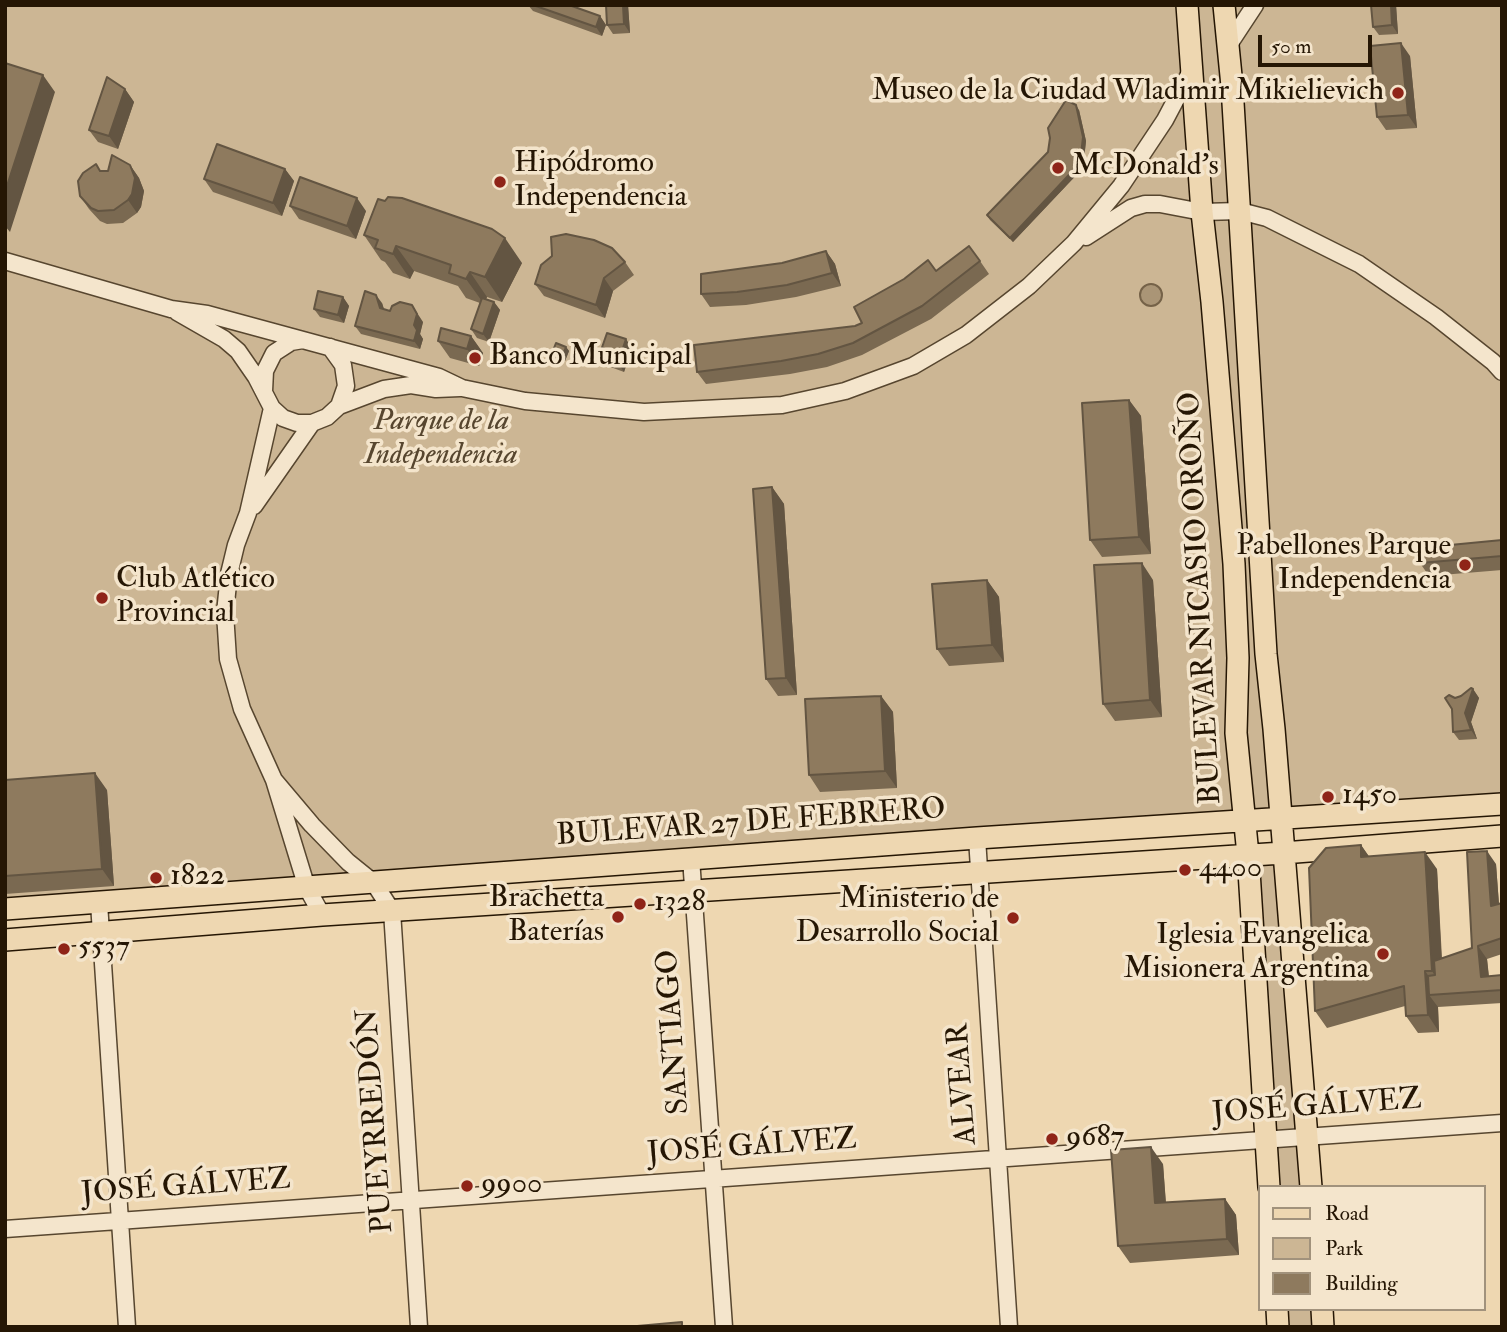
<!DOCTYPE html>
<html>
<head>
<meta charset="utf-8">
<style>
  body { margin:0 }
  #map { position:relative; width:1507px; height:1332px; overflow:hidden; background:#eed7b1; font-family:"IM FELL Double Pica",serif }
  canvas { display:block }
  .frame { position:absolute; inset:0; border:7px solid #251604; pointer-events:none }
  .legend { position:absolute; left:1258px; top:1185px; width:228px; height:126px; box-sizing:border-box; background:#f4e5cc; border:2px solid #a1927c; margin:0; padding:9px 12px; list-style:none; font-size:21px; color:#251604 }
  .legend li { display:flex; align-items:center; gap:14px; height:35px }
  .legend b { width:35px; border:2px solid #a1927c }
  .scale { position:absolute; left:1258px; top:35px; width:114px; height:32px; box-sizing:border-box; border:4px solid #251604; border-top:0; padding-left:9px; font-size:21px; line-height:24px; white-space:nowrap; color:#251604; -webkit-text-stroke:5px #f4e5cc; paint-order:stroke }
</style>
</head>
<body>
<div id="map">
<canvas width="1507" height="1332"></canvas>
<div class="frame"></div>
<ul class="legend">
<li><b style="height:9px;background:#eed7b1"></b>Road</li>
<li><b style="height:19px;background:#ccb694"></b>Park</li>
<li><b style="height:19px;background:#8e7a5e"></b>Building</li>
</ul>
<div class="scale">50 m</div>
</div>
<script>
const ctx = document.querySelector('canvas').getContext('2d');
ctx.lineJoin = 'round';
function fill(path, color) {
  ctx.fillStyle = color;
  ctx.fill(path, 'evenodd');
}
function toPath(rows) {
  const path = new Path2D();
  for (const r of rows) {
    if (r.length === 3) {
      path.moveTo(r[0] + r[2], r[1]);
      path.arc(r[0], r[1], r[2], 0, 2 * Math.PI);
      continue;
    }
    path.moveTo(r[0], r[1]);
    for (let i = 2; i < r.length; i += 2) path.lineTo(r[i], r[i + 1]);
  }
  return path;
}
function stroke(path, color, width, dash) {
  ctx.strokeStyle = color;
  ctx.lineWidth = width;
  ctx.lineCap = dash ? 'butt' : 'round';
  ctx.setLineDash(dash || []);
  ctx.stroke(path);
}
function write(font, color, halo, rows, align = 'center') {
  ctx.font = font + ' "IM FELL Double Pica",serif';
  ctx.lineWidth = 7;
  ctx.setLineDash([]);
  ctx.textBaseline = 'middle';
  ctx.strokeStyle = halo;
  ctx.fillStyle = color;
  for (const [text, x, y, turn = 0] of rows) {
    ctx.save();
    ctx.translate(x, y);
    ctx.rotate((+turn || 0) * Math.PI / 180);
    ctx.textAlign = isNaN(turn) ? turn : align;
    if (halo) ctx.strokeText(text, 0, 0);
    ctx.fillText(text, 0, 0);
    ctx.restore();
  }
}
fill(toPath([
  [5,5,1502,5,1502,804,5,909],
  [1283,853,1311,1187,1269,1187,1248,855],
  [1277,1309,1322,1309,1323,1327,1278,1327]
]), '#ccb694');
const water = toPath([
  [1151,295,11]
]);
fill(water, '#aa9576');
stroke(water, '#756248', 2);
const minor = toPath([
  [1228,46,1255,5],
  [1086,237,1131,208,1145,204,1160,204,1202,212,1240,211,1267,218,1359,264,1436,317,1493,362,1502,372],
  [5,261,171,309,207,314,439,377,462,388,525,401,644,412,782,405,845,391,913,366,966,335,1029,286,1074,243,1121,186,1165,120,1192,69],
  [177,312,224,339,238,351,256,377,272,408,283,418,297,423,312,423,327,417,339,406,346,386,343,365,330,347],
  [264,391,265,371,274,353,291,342,303,340],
  [339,406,384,389,411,385,436,389,460,388],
  [272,408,248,513,236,545,229,574,225,613,228,659,242,709,274,780,307,888,322,915],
  [254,506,312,423],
  [274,780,312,825,348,862,374,883,392,911,419,1327],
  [977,838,1009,1327],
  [691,858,724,1327],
  [99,903,127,1327],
  [5,1229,1502,1123]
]);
const major = toPath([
  [1187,5,1202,212,1212,302,1234,564,1238,658,1236,733,1248,855,1269,1187],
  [1224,5,1232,86,1266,654,1274,729,1311,1187],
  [5,909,977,838,1502,804],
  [5,940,322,915,1283,853,1502,836],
  [1277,1309,1278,1327],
  [1322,1309,1323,1327]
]);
stroke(minor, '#57462f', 19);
stroke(major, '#251604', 24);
stroke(minor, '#f4e5cc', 16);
stroke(major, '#eed7b1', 21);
fill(toPath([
  [528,5,569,5,600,16,606,25,602,36,533,11],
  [628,5,630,33,613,34,607,25],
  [1396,5,1398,34,1379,35,1373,27],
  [1410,56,1417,128,1386,130,1377,117],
  [125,89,134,102,118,149,98,142,89,130],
  [1079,110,1086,141,1083,168,1013,242,990,220,987,215,1048,152],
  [130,165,139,178,144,191,141,207,137,213,123,223,107,224,100,221,89,209,80,196,101,171,108,171],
  [285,169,294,181,282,216,213,192,204,179],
  [290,206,366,211,356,239,299,219],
  [364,235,522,263,502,302,487,297,486,299,494,302,500,310,489,342,477,338,471,329,480,303,466,298,458,286,414,271,410,279,393,273,385,262,381,260],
  [826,251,835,264,841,286,796,297,746,305,710,307,701,294,782,263],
  [980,261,989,274,931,319,862,355,827,367,790,374,706,384,697,372,855,326,862,323,904,279],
  [625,262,634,275,613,291,605,318,544,296,535,284],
  [343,297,349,306,344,323,320,317,314,309],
  [382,303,384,309,423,322,420,334,423,339,420,349,361,334,355,326],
  [471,336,483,353,479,366,450,358,438,341],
  [566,347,569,351,565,361,555,358,552,353],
  [632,348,624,372,605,365,599,356],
  [1129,400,1141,416,1151,554,1102,557,1090,540],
  [772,487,784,504,797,695,778,696,766,679],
  [1502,540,1502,570,1429,576,1420,563],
  [987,580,999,597,1004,662,949,666,937,649],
  [1153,580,1162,717,1115,721,1103,704],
  [1473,689,1479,698,1471,722,1477,739,1459,740,1453,732,1455,698,1461,696],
  [881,696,893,712,897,788,820,792,809,775],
  [5,780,107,790,114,886,5,894],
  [1361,845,1369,857,1437,869,1442,958,1472,948,1496,864,1499,904,1502,903,1502,954,1487,959,1489,976,1502,975,1502,1003,1438,1007,1439,1032,1418,1033,1406,1016,1405,1006,1327,1028,1315,1011],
  [1163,1164,1166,1203,1225,1199,1236,1215,1239,1255,1130,1263,1118,1246]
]), '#7a6951');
fill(toPath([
  [623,5,628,5,630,33,624,24],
  [1391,5,1396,5,1398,34,1392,25],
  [600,16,606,25,602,36,596,27],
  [1401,43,1410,56,1417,128,1408,115],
  [43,75,55,92,10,232,5,226,5,192],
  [125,89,134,102,118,149,109,136],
  [1076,105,1079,110,1086,141,1083,168,1013,242,1010,238],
  [130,165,139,178,144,191,141,207,137,213,128,200],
  [285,169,294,181,282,216,273,203],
  [357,198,366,211,356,239,347,226],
  [505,238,522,263,502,302,485,277],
  [396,246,414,271,410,279,393,254],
  [826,251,835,264,841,286,832,273],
  [470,272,487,297,484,304,466,279],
  [604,278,613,291,605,318,596,305],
  [376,295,382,303,386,316,380,308],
  [343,297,349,306,344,323,338,315],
  [494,302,500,310,489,342,483,334],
  [412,305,423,322,420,334,423,339,420,349,414,341,414,325],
  [471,336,483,353,479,366,467,349],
  [626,339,632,348,624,372,618,363],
  [566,347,569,351,565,361,562,357],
  [1129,400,1141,416,1151,554,1139,537],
  [772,487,784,504,797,695,786,678],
  [1142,563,1153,580,1162,717,1150,700],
  [987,580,999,597,1004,662,992,645],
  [1473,689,1479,698,1471,722,1477,739,1471,730,1465,713],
  [881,696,893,712,897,788,885,771],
  [95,773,107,790,114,886,102,869],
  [1361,845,1373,862,1361,857],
  [1487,851,1496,864,1500,919,1491,906],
  [1425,852,1437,869,1443,988,1432,971],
  [1478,946,1487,959,1490,990,1481,977],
  [1425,971,1437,988,1429,995,1438,1007,1439,1032,1428,1015],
  [1151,1147,1163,1164,1167,1220,1155,1203],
  [1225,1199,1236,1215,1239,1255,1227,1239]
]), '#635542');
const building = toPath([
  [533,5,569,5,600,16,596,27,533,5],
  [606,5,623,5,624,24,607,25,606,5],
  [1371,5,1391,5,1392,25,1373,27,1371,5],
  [1401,43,1408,115,1377,117,1370,46,1401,43],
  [5,63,43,75,5,192,5,63],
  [107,77,125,89,109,136,89,130,107,77],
  [1066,100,1076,105,1083,137,1080,163,1010,238,987,215,1048,152,1050,138,1048,128,1066,100],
  [217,144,285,169,273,203,204,179,217,144],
  [112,155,130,165,135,178,132,194,128,200,114,210,98,211,91,208,80,196,78,181,83,173,96,164,100,171,108,171,112,155],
  [300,177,357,198,347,226,290,206,300,177],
  [388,197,402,198,492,229,505,238,485,277,470,272,466,279,449,273,451,265,396,246,393,254,375,248,378,240,364,235,378,199,385,201,388,197],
  [566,234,594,240,612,248,625,262,604,278,596,305,535,284,541,265,552,256,551,237,566,234],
  [969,246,980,261,922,306,853,343,818,354,781,361,697,372,694,345,855,326,862,323,854,307,904,279,928,260,936,271,969,246],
  [826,251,832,273,787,285,737,292,701,294,701,274,782,263,826,251],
  [318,291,343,297,338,315,314,309,318,291],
  [365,291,376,295,380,308,390,311,392,306,400,302,412,305,417,314,414,325,417,330,414,341,355,326,365,291],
  [482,298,494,302,483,334,471,329,482,298],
  [441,328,471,336,467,349,438,341,441,328],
  [607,333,626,339,618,363,599,356,607,333],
  [556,343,566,347,562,357,552,353,556,343],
  [1129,400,1139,537,1090,540,1082,403,1129,400],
  [772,487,786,678,766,679,753,489,772,487],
  [1502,540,1502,556,1420,563,1419,548,1502,540],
  [1142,563,1150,700,1103,704,1094,565,1142,563],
  [987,580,992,645,937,649,932,584,987,580],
  [1471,688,1473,689,1465,713,1471,730,1453,732,1452,709,1445,698,1449,695,1455,698,1461,696,1471,688],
  [881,696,885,771,809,775,805,699,881,696],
  [95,773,102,869,5,876,5,780,95,773],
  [1361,845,1361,857,1425,852,1432,971,1425,971,1428,1015,1406,1016,1404,986,1315,1011,1309,868,1326,848,1361,845],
  [1487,851,1491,906,1502,903,1502,938,1478,946,1481,977,1502,975,1502,990,1429,995,1428,976,1435,975,1434,961,1472,948,1467,852,1487,851],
  [1151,1147,1155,1203,1225,1199,1227,1239,1118,1246,1111,1150,1151,1147],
  [682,1322,682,1327,626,1327,682,1322]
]);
fill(building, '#8e7a5e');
stroke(building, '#635542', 2);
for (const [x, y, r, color] of [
  [1398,93,7,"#8f2418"],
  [1058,168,7,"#8f2418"],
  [500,182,7,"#8f2418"],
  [475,358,7,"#8f2418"],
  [1465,565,7,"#8f2418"],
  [102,598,7,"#8f2418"],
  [1328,797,7,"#8f2418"],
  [1185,870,7,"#8f2418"],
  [156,878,7,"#8f2418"],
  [640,904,7,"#8f2418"],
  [618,917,7,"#8f2418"],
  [1013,918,7,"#8f2418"],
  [64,949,7,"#8f2418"],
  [1383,954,7,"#8f2418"],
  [1052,1139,7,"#8f2418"],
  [467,1186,7,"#8f2418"]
]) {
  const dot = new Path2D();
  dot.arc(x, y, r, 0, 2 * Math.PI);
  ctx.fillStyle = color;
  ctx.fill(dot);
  stroke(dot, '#f4e5cc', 2.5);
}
write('30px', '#251604', '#f4e5cc', [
  ["Museo de la Ciudad Wladimir Mikielievich",1384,93,"right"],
  ["Hipódromo",514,165],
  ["Independencia",514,199],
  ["McDonald's",1072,168],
  ["Banco Municipal",489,358],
  ["Pabellones Parque",1451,548,"right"],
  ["Independencia",1451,582,"right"],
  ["Club Atlético",116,581],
  ["Provincial",116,615],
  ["1450",1342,797],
  ["4400",1199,870],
  ["1822",170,878],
  ["Brachetta",604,900,"right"],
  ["Baterías",604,934,"right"],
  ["Ministerio de",999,901,"right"],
  ["Desarrollo Social",999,935,"right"],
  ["1328",654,904],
  ["Iglesia Evangelica",1369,937,"right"],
  ["Misionera Argentina",1369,971,"right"],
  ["5537",78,949],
  ["9687",1066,1139],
  ["9900",481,1186]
], 'left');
write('italic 30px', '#57462f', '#f4e5cc', [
  ["Parque de la",441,423],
  ["Independencia",441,457]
]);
write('30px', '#251604', '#f4e5cc', [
  ["BULEVAR NICASIO OROÑO",1202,598,-93],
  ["BULEVAR 27 DE FEBRERO",751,824,-4],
  ["SANTIAGO",675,1032,-94],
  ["ALVEAR",964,1084,-94],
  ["JOSÉ GÁLVEZ",1317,1108,-4],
  ["PUEYRREDÓN",377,1121,-94],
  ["JOSÉ GÁLVEZ",752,1148,-4],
  ["JOSÉ GÁLVEZ",186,1188,-4]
]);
</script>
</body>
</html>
